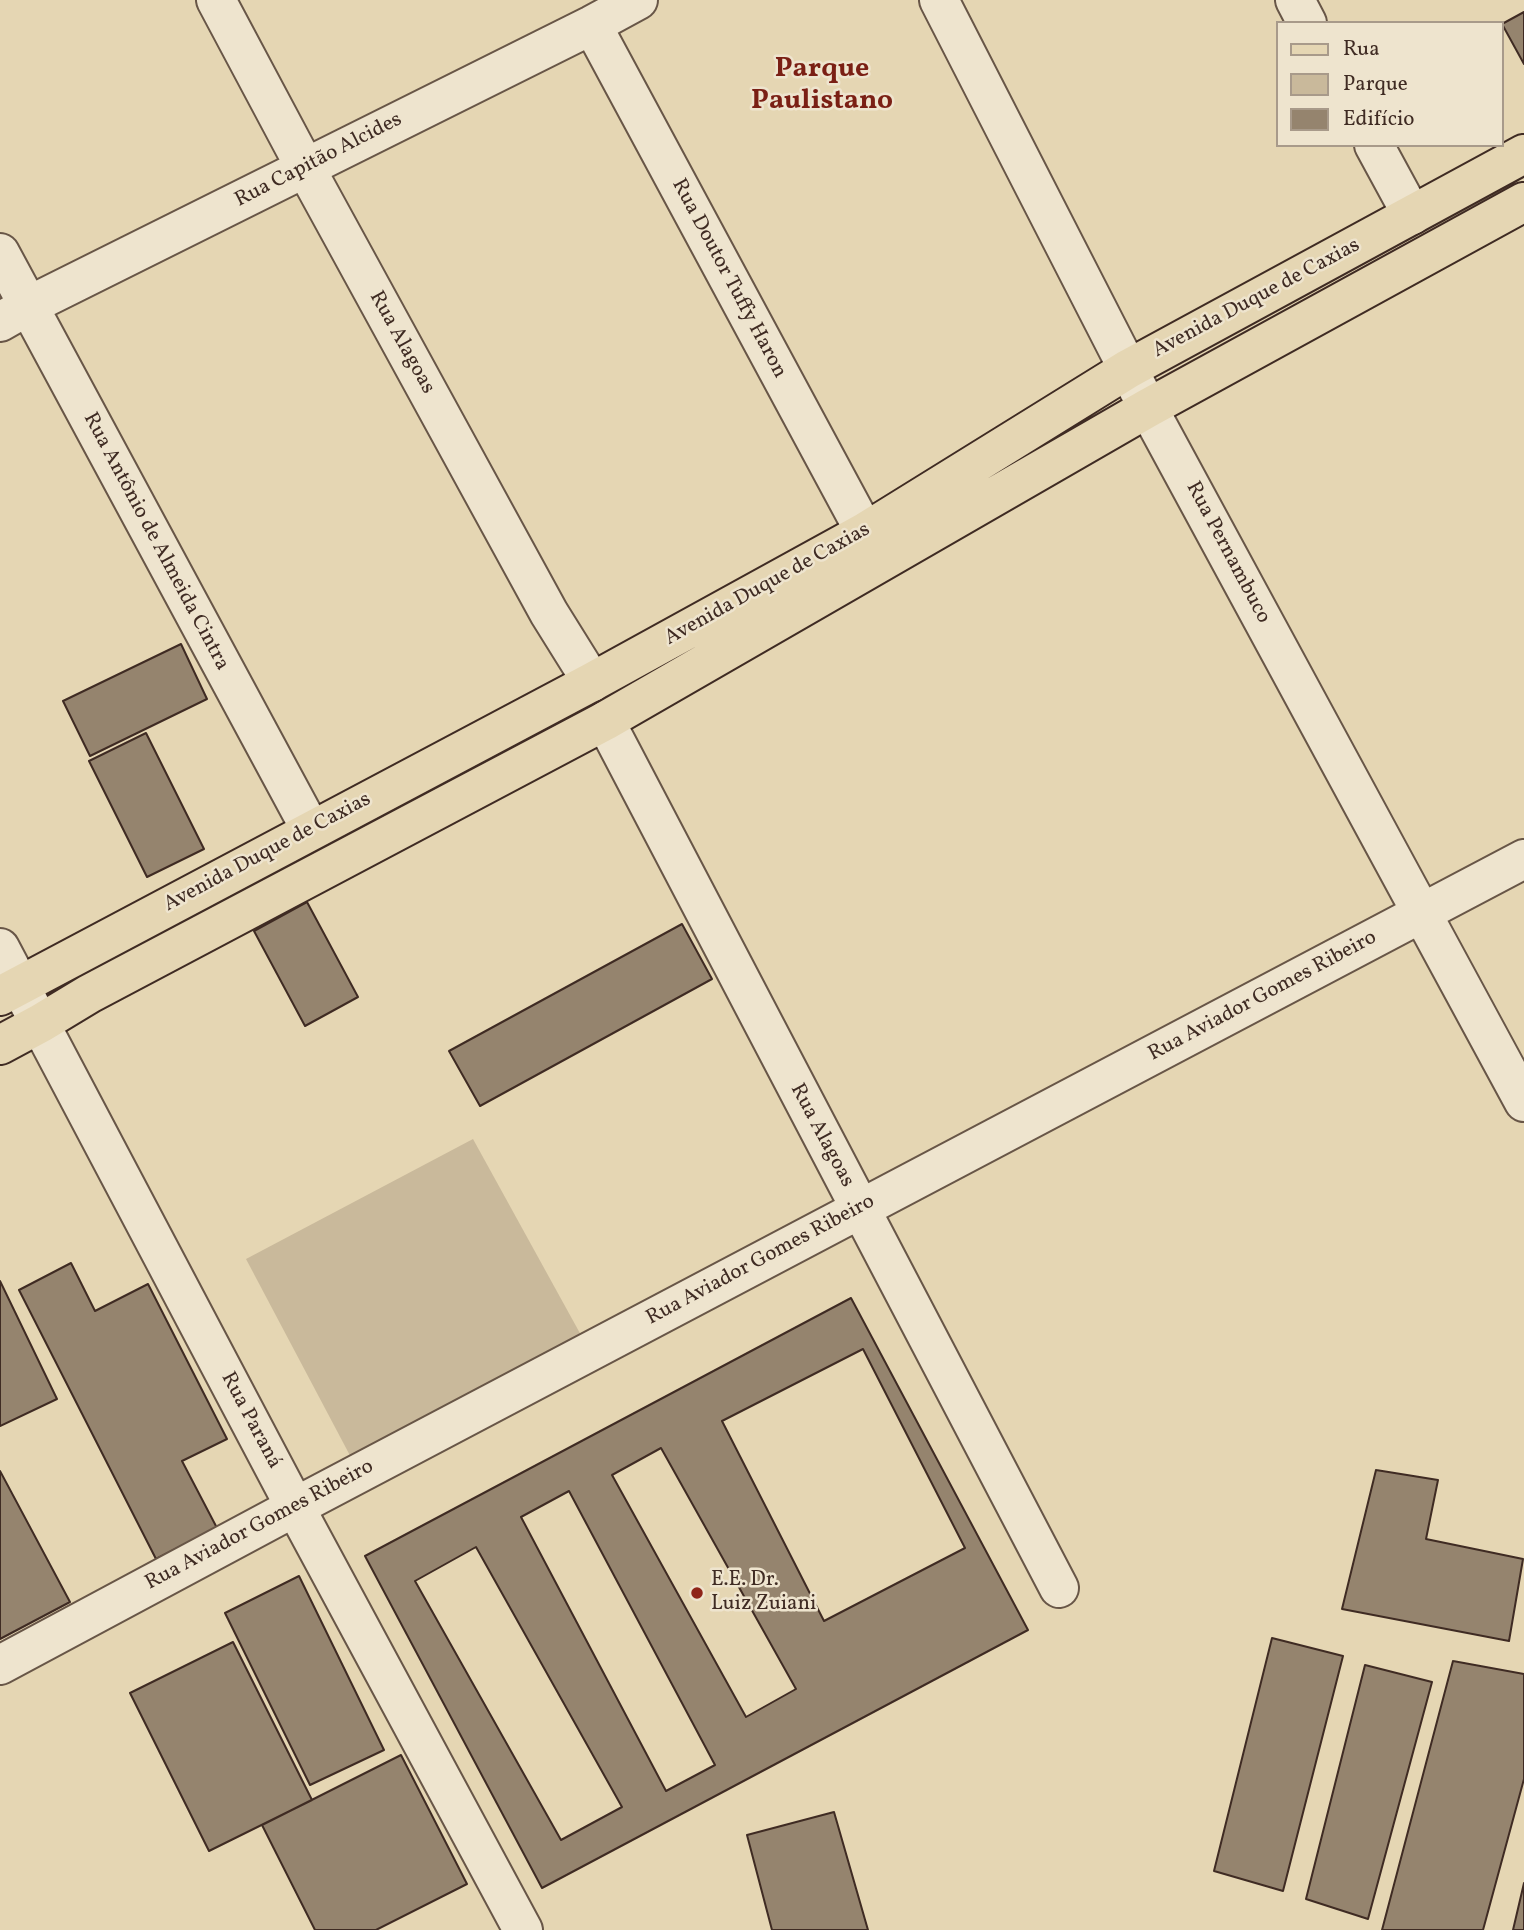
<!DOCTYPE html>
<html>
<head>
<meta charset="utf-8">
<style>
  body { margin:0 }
  #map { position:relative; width:1524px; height:1930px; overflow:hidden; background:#e5d6b3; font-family:Vollkorn,serif }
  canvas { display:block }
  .legend { position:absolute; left:1276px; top:21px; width:228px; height:126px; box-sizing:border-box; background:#eee4ce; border:2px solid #a89a8a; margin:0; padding:9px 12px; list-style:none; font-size:21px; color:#3f2b23 }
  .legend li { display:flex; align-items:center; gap:14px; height:35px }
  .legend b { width:35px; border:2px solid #a89a8a }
</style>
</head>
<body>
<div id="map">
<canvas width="1524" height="1930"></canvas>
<ul class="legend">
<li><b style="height:9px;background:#e5d6b3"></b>Rua</li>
<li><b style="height:19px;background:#c9b99b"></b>Parque</li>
<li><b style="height:19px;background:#95846e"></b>Edifício</li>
</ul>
</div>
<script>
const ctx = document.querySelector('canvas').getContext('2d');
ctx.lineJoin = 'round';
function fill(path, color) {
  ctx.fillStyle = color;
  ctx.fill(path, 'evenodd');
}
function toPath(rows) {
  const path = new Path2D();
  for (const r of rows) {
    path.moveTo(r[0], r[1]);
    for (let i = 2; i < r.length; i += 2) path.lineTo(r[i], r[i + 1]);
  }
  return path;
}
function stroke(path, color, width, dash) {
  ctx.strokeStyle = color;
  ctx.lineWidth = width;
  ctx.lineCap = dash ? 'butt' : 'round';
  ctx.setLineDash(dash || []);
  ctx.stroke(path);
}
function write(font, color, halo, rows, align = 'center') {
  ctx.font = font + ' Vollkorn,serif';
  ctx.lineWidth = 5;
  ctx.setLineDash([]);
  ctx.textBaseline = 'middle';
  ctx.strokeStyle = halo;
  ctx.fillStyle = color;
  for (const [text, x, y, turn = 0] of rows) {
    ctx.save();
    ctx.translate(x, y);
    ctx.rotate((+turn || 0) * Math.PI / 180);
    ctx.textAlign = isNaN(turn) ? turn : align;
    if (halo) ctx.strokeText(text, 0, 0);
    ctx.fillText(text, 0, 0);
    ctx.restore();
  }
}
fill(toPath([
  [473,1139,587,1346,355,1465,246,1259]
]), '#c9b99b');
const building = toPath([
  [1524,12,1524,64,1502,24,1524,12],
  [181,644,207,699,90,756,63,701,181,644],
  [146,733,204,849,147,877,89,761,146,733],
  [307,902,358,997,305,1026,254,931,307,902],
  [682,924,712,979,480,1106,449,1051,682,924],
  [71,1263,95,1311,148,1284,227,1439,182,1461,217,1528,156,1559,19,1290,71,1263],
  [0,1281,57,1399,0,1426,0,1281],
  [851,1298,1028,1630,542,1888,365,1556,851,1298],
  [863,1349,965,1548,824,1621,722,1421,863,1349],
  [661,1448,796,1689,746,1717,612,1475,661,1448],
  [1376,1470,1438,1480,1426,1539,1523,1559,1509,1641,1342,1609,1376,1470],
  [0,1471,70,1602,0,1639,0,1471],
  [569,1491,715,1765,666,1791,521,1517,569,1491],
  [476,1547,622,1807,561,1840,415,1581,476,1547],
  [299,1576,384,1750,310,1785,225,1613,299,1576],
  [1272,1638,1343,1656,1283,1891,1214,1871,1272,1638],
  [233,1642,312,1800,209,1851,130,1693,233,1642],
  [1453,1661,1524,1674,1524,1779,1483,1930,1382,1930,1453,1661],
  [1365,1665,1432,1682,1368,1919,1306,1899,1365,1665],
  [401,1755,467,1884,376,1930,315,1930,262,1825,401,1755],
  [834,1812,868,1930,772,1930,747,1835,834,1812],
  [1524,1883,1524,1930,1513,1930,1524,1883]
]);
fill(building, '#95846e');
stroke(building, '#3f2b23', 2);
const minor = toPath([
  [216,0,306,169,549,613,592,682],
  [939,0,1148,408,1524,1102],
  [1295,0,1307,23],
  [592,25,865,532],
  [1374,145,1412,215],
  [0,253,311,830],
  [0,322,28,306,592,25,638,0],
  [605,721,1059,1588],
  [0,948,295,1507,523,1930],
  [0,1665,295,1507,1524,859]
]);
const major = toPath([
  [0,996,592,682,865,532,1128,369,1524,154],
  [0,1045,41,1023,89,994,605,721,1148,408,1524,202]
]);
stroke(minor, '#685647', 42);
stroke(major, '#3f2b23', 42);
stroke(minor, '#eee4ce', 38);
stroke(major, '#e5d6b3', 38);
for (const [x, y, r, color] of [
  [697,1593,7,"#8f2418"]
]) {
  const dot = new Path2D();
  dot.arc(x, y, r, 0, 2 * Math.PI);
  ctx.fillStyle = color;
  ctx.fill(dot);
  stroke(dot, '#eee4ce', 2.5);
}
write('21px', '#3f2b23', '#eee4ce', [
  ["Rua Capitão Alcides",319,161,-27],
  ["Rua Doutor Tuffy Haron",728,279,62],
  ["Avenida Duque de Caxias",1257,299,-28],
  ["Rua Alagoas",401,343,61],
  ["Rua Antônio de Almeida Cintra",155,542,62],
  ["Rua Pernambuco",1227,553,62],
  ["Avenida Duque de Caxias",768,585,-29],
  ["Avenida Duque de Caxias",268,853,-28],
  ["Rua Aviador Gomes Ribeiro",1263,997,-28],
  ["Rua Alagoas",821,1136,62],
  ["Rua Aviador Gomes Ribeiro",761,1261,-28],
  ["Rua Paraná",250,1421,62],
  ["Rua Aviador Gomes Ribeiro",260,1526,-28]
]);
write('21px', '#3f2b23', '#eee4ce', [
  ["E.E. Dr.",711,1581],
  ["Luiz Zuiani",711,1605]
], 'left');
write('bold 28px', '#7a1f14', '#eee4ce', [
  ["Parque",822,71],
  ["Paulistano",822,103]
]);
</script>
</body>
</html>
